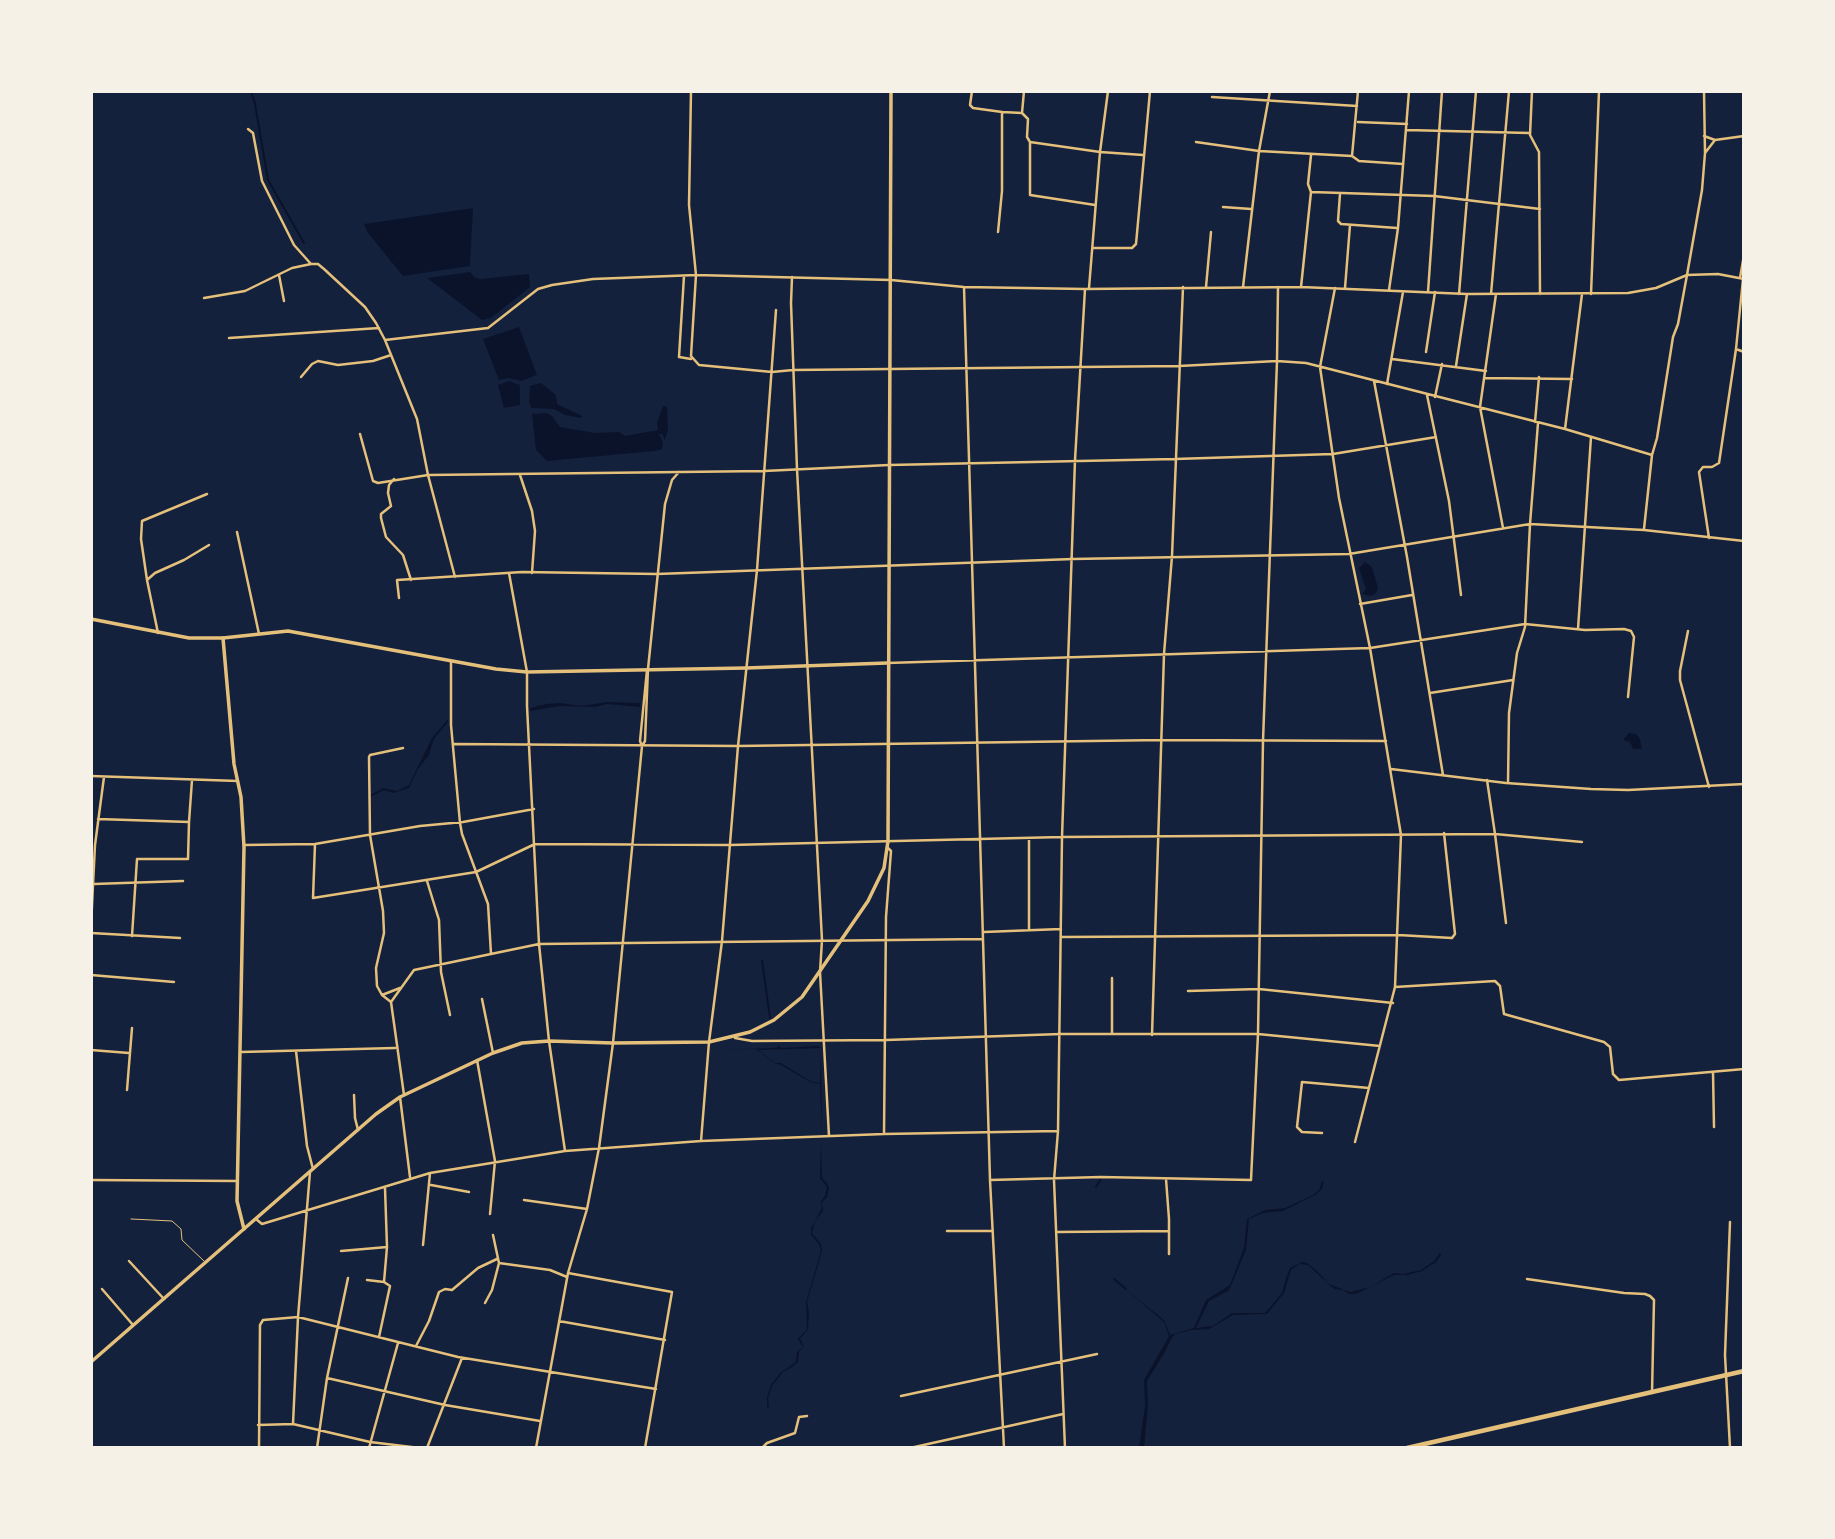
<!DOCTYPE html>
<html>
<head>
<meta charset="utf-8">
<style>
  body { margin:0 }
  #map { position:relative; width:1835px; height:1539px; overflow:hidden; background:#14213d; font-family:"Nunito Sans",sans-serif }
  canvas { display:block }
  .frame { position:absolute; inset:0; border:93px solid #f6f1e7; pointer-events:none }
</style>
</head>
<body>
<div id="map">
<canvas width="1835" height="1539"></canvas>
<div class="frame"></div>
</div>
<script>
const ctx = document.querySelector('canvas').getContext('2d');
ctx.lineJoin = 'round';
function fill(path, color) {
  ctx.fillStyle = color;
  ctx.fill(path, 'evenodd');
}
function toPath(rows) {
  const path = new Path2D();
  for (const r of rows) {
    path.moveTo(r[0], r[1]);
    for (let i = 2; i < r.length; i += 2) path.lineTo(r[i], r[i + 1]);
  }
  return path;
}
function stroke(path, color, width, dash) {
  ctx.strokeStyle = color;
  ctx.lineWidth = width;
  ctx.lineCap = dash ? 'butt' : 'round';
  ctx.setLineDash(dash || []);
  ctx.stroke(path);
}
fill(toPath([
  [473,208,470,266,403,276,368,233,364,224],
  [470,272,474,277,480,279,529,274,530,287,491,318,482,320,427,278],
  [519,327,537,375,521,381,508,378,499,380,483,339],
  [509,381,520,385,520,405,504,408,498,385],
  [541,383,556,395,557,404,582,416,581,418,565,415,554,409,531,408,529,402,530,386],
  [663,406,667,407,668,429,665,440,662,434,659,434,663,442,662,449,655,451,547,461,536,450,532,414,546,413,552,416,560,427,595,433,619,432,625,436,658,430,657,423],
  [1365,562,1372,567,1378,588,1376,593,1371,596,1362,594,1366,589,1359,568],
  [607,702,640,703,640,707,607,704,596,707,560,706,530,711,530,708,546,704,560,703,582,706],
  [448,719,448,722,434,739,429,755,418,769,409,788,393,793,384,790,370,797,370,795,383,788,397,791,409,785,432,738],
  [1629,733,1636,734,1640,739,1642,749,1633,749,1630,742,1623,740],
  [777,1046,782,1048,818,1046,821,1048,758,1050,775,1063,781,1063,810,1081,820,1083,821,1053,822,1135,820,1084,810,1082,781,1065,774,1063,756,1049,715,1050,777,1048],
  [821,1143,822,1178,827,1183,829,1188,827,1197,822,1202,823,1211,815,1221,812,1233,821,1244,822,1251,807,1302,809,1312,808,1329,800,1339,804,1346,799,1352,798,1362,792,1367,783,1372,772,1386,768,1398,769,1408,767,1407,767,1397,771,1385,780,1373,796,1362,797,1352,803,1347,798,1339,807,1329,806,1302,821,1251,819,1244,811,1235,811,1228,822,1208,821,1201,825,1196,827,1187,820,1178],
  [1322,1181,1324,1181,1322,1189,1315,1195,1283,1211,1263,1213,1249,1219,1246,1250,1231,1286,1228,1291,1209,1301,1196,1328,1213,1326,1232,1313,1265,1313,1282,1293,1286,1278,1290,1268,1302,1262,1307,1263,1318,1272,1329,1284,1350,1292,1370,1287,1394,1273,1403,1274,1421,1270,1434,1261,1440,1253,1441,1255,1436,1262,1422,1271,1408,1275,1394,1275,1356,1294,1349,1294,1343,1290,1334,1289,1308,1265,1299,1264,1291,1270,1284,1293,1267,1314,1233,1315,1209,1329,1192,1330,1175,1334,1171,1339,1165,1352,1147,1381,1148,1406,1144,1448,1139,1448,1145,1406,1144,1380,1169,1336,1164,1322,1124,1288,1164,1320,1170,1335,1194,1328,1206,1300,1230,1285,1244,1248,1247,1219,1265,1210,1285,1208,1313,1195,1319,1190]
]), '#0b132b');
stroke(toPath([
  [251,91,255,104,268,180,304,243],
  [762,961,770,1018],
  [1096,1187,1102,1177],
  [1114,1279,1126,1289]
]), '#0b132b', 2);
stroke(toPath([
  [131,1219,172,1221,181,1229,182,1240,204,1261]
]), '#e5c07b', 1);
stroke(toPath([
  [691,91,689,205,696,275,691,356,699,365,772,372,793,370,1179,366,1277,361,1306,363,1565,429,1652,455],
  [972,91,970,105,973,108,1002,112,1002,191,998,232],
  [1358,91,1352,156,1359,161,1403,164],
  [1532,91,1530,135,1539,152,1540,294],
  [1212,97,1357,106],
  [1002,112,1022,113,1024,91],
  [1022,113,1028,119,1027,137,1030,142,1100,152,1143,155],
  [1358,122,1407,124],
  [248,129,253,133,262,181,294,245,311,264,318,264,324,269,365,307,376,323,385,340,417,419,428,475,455,577],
  [1406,130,1529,133],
  [1704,136,1715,140,1744,136],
  [1030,142,1030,195,1095,205],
  [1196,142,1259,151,1352,156],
  [1705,153,1715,140],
  [1311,192,1434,196,1540,209],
  [1340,194,1338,221,1341,224,1397,228],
  [1223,207,1251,209],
  [1093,248,1132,248,1136,244,1150,91],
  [279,275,284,301],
  [684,276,679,357,691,359],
  [792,277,791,303,797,469,822,940,820,972,829,1136],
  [1740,278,1744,255],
  [964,287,990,1180,1004,1448],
  [1206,287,1211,232],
  [1243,287,1259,151,1270,91],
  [1301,287,1311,192,1308,184,1311,155],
  [1089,288,1100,152,1108,91],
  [1335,288,1320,367,1339,498,1370,648,1401,835,1395,987,1355,1142],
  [1345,288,1350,225],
  [1389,290,1398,228,1409,91],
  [1428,292,1442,91],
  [1459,294,1476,91],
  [1491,294,1509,91],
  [1496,294,1480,407,1503,528],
  [1591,294,1599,91],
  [204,298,245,291,292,268,311,264],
  [229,338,379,328],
  [385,340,488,328,538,289,552,285,593,279,696,275,891,280,964,287,1085,289,1301,287,1467,294,1628,293,1656,288,1687,275,1702,190,1705,153,1704,91],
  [1736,349,1744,352],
  [1426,352,1435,292],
  [1392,359,1486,371],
  [1456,366,1467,294],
  [301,377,312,364,318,361,338,365,373,361,391,355],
  [1484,378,1572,379],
  [1374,381,1407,557,1443,775],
  [1387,384,1403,292],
  [1427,395,1449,501,1461,595],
  [1435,397,1442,364],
  [1535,422,1539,377],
  [1565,429,1582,294],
  [360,434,373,481,378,483,428,475,764,471,889,465,1175,459,1333,454,1436,437],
  [520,475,532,511,535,531,532,573],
  [394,479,389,485,388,493,391,506,381,514,381,518,386,537,403,555,411,580],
  [1644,529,1652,455,1657,438,1673,337,1678,324,1687,275,1718,274,1744,279],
  [237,532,259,634],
  [1709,538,1699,472,1703,467,1712,467,1719,463,1736,349,1743,279],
  [509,573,527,672,527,706,539,944,549,1041,565,1151],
  [147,580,141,539,142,521,207,494],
  [399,598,397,580,522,572,657,574,1073,559,1349,554,1530,524,1644,530,1744,541],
  [1360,604,1412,595],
  [1578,629,1591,437],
  [1688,631,1680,671,1680,680,1709,787],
  [158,633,147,580,155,573,184,560,209,545],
  [451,662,451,725,460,823,462,834,488,904,491,954],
  [887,663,1370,648,1525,624,1585,630,1624,629,1631,631,1634,637,1628,697],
  [1430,693,1513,680],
  [454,744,738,746,1162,740,1386,741],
  [642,746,640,741,647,670],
  [1391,769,1506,783,1591,789,1628,790,1744,784],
  [91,776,238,781],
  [1508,783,1509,713,1517,653,1525,627,1530,524,1538,423],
  [98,819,189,822,188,859,137,859,132,936],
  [189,822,192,780],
  [1029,838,1029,929],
  [315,844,313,898,476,872,535,844,730,845,1062,837,1495,834,1487,780],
  [244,845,315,844,420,826,463,822,534,809],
  [427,881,439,920,441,972,450,1015],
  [94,884,183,881],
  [1506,923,1495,834,1582,842],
  [91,926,95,845,104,777],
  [984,932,1061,929],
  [91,933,180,938],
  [1062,937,1398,935,1452,938,1455,934,1444,833],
  [91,975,174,982],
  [1112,978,1112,1034],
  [1395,987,1495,981,1500,986,1504,1014,1604,1042,1610,1047,1613,1074,1619,1080,1744,1069],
  [1188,991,1259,989,1393,1003],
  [382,995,400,988],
  [482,999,493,1053],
  [391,1002,382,995,377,986,376,968,384,933,383,911,370,835,369,757,370,755,403,748],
  [1152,1035,1164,654,1172,556,1183,287],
  [735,1038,752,1041,886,1040,1061,1034,1258,1034,1380,1046],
  [91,1050,129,1053],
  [296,1051,307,1146,313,1169],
  [241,1052,395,1048],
  [477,1060,495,1161,490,1214],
  [1713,1072,1714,1127],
  [127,1090,132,1028],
  [354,1095,355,1118,358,1130],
  [404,1095,391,1002,414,970,539,944,983,939],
  [400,1097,410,1177],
  [1322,1133,1302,1132,1297,1127,1302,1082,1369,1088],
  [884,1134,886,917,891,851,888,848],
  [701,1141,709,1042,722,941,738,746,757,570,776,310],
  [1166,1179,1169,1219,1169,1254],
  [91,1180,237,1181],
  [990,1180,1101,1177,1251,1180,1258,1034,1263,741,1277,361,1278,287],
  [431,1185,469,1192],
  [524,1200,587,1209],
  [256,1219,262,1224,430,1173,565,1151,701,1141,884,1134,1058,1131],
  [1730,1222,1725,1355,1730,1448],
  [947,1231,992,1231],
  [1057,1232,1169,1231],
  [423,1245,430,1173],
  [341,1251,387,1247],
  [129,1261,164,1299],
  [499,1263,550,1270,567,1277],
  [568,1273,672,1292,645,1448],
  [1527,1279,1624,1293,1645,1294,1650,1296,1654,1300,1652,1393],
  [367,1280,384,1282,390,1286,379,1337],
  [384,1282,387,1247,385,1188],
  [102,1289,133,1325],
  [485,1303,492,1290,499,1263,493,1235],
  [559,1321,665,1340],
  [416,1346,429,1321,439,1292,445,1289,452,1290,478,1268,497,1259],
  [327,1378,445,1405,540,1421],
  [901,1396,1097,1354],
  [293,1424,298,1317,310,1172],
  [258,1425,293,1424,370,1442,420,1448],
  [259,1448,260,1325,263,1320,298,1317,458,1357,656,1389],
  [317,1448,327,1378,348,1278],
  [369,1448,398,1343],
  [427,1448,462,1358],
  [536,1448,568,1273,587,1209,599,1148,613,1043,642,746,645,741,648,669,665,504,672,480,679,472],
  [762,1448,767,1443,795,1433,799,1417,807,1416],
  [910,1448,1063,1414],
  [1065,1448,1054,1180,1058,1131,1062,837,1075,460,1085,289]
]), '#e5c07b', 2.5);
stroke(toPath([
  [223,638,234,764,241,797,244,847,237,1201,244,1229]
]), '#e5c07b', 3.5);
stroke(toPath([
  [91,619,189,638,223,638,288,631,496,669,527,672,746,668,887,663]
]), '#e5c07b', 3.5);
stroke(toPath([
  [91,1362,376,1114,400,1097,493,1053,522,1043,549,1041,613,1043,709,1042,750,1032,774,1020,802,997,868,901,884,868,888,841,891,91]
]), '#e5c07b', 3.5);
stroke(toPath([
  [1407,1448,1744,1371]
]), '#e5c07b', 4.5);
</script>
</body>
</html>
